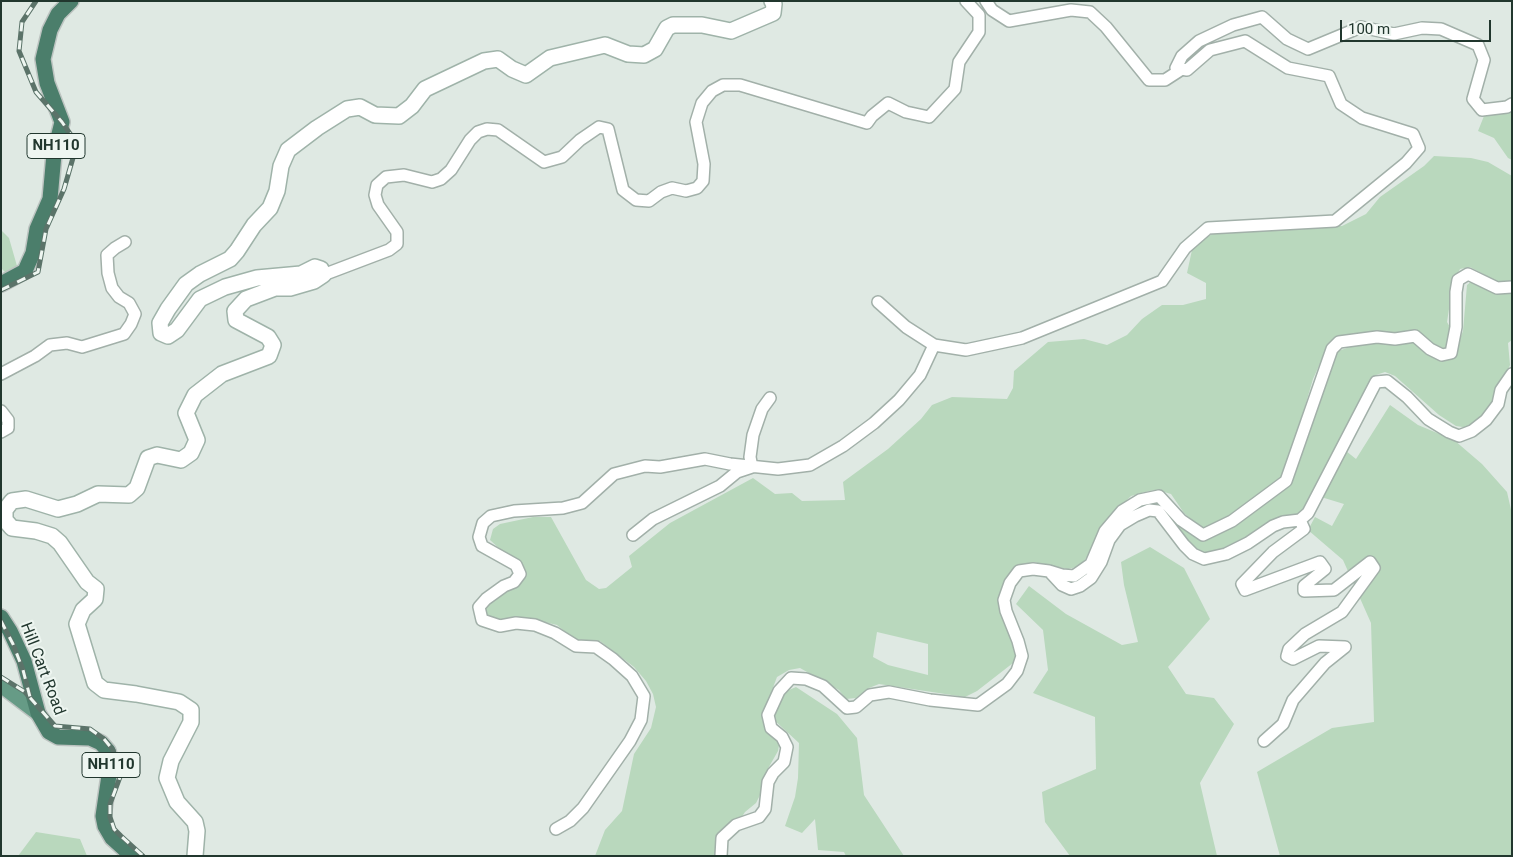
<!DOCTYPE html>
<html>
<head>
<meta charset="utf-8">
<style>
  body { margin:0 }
  #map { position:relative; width:1513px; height:857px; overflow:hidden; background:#dfe9e3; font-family:Roboto,sans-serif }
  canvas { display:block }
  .frame { position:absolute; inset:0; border:2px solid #21372e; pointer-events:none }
  .scale { position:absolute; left:1340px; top:20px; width:151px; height:22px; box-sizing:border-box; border:2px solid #21372e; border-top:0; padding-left:6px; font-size:15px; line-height:18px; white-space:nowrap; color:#21372e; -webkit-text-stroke:4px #eef6f1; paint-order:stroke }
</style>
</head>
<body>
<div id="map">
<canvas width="1513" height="857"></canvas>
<div class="frame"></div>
<div class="scale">100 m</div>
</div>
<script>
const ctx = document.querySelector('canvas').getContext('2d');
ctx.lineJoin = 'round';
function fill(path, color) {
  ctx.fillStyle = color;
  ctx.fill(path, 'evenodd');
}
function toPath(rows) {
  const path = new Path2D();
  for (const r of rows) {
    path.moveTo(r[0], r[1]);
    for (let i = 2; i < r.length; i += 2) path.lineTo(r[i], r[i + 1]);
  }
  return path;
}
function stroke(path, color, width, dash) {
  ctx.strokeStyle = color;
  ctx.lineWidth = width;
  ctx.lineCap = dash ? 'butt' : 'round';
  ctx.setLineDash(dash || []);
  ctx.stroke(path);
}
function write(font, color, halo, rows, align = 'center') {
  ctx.font = font + ' Roboto,sans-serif';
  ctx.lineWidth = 4;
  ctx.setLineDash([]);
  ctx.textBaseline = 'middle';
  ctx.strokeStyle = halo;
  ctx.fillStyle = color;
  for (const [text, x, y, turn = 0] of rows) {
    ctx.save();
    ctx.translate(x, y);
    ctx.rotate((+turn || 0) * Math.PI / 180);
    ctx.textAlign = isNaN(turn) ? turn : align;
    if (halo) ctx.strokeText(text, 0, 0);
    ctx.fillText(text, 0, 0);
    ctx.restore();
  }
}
fill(toPath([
  [1512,111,1512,160,1508,158,1494,138,1478,131,1484,116],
  [1434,156,1471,158,1488,162,1512,176,1512,282,1500,283,1470,267,1460,269,1453,283,1447,322,1451,329,1447,350,1440,352,1416,332,1327,348,1313,379,1289,461,1280,478,1232,518,1203,530,1184,513,1171,494,1157,490,1149,491,1131,496,1115,512,1081,566,1068,569,1033,562,1017,567,1006,577,1000,595,1000,612,1008,627,1018,654,1013,663,977,691,965,697,879,684,869,688,856,698,846,699,839,690,800,668,789,670,777,677,763,714,780,740,778,751,766,772,762,791,756,803,745,812,717,856,595,856,605,830,622,811,634,754,651,728,656,707,653,694,646,681,634,667,600,641,576,641,557,625,532,619,520,618,501,623,485,618,484,607,506,588,515,588,524,580,524,571,490,540,493,529,500,524,533,517,551,517,586,580,599,589,606,588,632,567,629,556,670,523,753,478,775,494,792,493,802,501,845,500,843,482,888,449,921,419,932,405,952,397,1007,399,1013,388,1014,371,1048,342,1084,339,1107,345,1127,335,1142,319,1162,305,1183,305,1206,299,1206,283,1187,273,1192,250,1207,237,1222,229,1342,226,1366,214,1380,197,1424,166],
  [877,632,928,644,928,675,888,665,873,657],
  [1,230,9,238,17,266,6,273,1,268],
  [1473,280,1512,291,1512,340,1508,343,1510,365,1494,403,1484,419,1469,428,1456,426,1439,415,1395,376,1385,372,1376,375,1369,384,1311,502,1300,515,1246,543,1224,551,1203,553,1195,550,1160,510,1132,515,1098,563,1080,582,1070,584,1063,580,1074,579,1117,519,1146,502,1160,500,1201,538,1215,536,1230,528,1293,475,1301,458,1334,355,1338,351,1353,346,1380,340,1416,340,1453,357,1463,331,1467,285],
  [1390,405,1418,425,1454,440,1482,464,1507,492,1512,514,1512,856,1280,856,1257,772,1332,728,1374,722,1371,623,1343,560,1308,530,1315,517,1332,526,1344,504,1321,497,1346,451,1356,459],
  [1150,547,1184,568,1210,619,1168,667,1186,694,1214,698,1234,724,1200,783,1217,856,1070,856,1045,822,1042,792,1096,769,1095,717,1033,693,1048,670,1043,630,1016,604,1029,586,1066,614,1122,645,1138,642,1124,585,1121,562],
  [796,687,837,714,857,738,864,795,904,856,846,856,844,852,818,850,815,819,802,833,785,826,795,797,798,778,799,743,773,719,782,693],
  [36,832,80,839,87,856,18,856]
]), '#b9d8bd');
const minor = toPath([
  [986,1,992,10,1009,21,1071,10,1090,12,1106,27,1149,80,1165,80,1182,69],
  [323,275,389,250,397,244,397,232,378,205,375,195,377,185,386,177,404,175,432,182,441,179,451,170,470,140,478,132,487,129,498,130,544,162,562,157,580,140,599,127,608,129,623,190,636,200,649,201,661,192,672,188,686,191,697,188,703,181,704,164,696,122,702,103,712,91,723,85,740,85,867,123,872,116,888,103,906,112,929,117,955,89,959,62,979,32,979,15,966,1],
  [878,302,906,327,934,345,966,350,1022,338,1162,281,1185,248,1208,228,1335,221,1406,163,1419,148,1413,134,1362,118,1341,104,1329,76,1288,68,1245,41,1210,50,1187,70,1176,68,1182,56,1199,41,1233,25,1262,17,1287,39,1308,49,1361,27,1394,34,1422,28,1441,29,1478,45,1484,60,1473,99,1482,110,1507,107,1512,104],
  [1,374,35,356,50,345,67,343,82,347,124,334,131,324,135,314,129,303,119,297,112,288,108,273,107,255,115,248,125,242],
  [1,411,8,420,8,428,1,432],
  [633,535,653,519,720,486,737,472,752,467,750,457,753,435,762,409,770,398],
  [1049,571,1062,575,1074,576,1091,564,1105,531,1122,511,1140,500,1159,496,1181,520,1203,535,1232,521,1286,481,1332,349,1339,342,1377,337,1395,339,1415,336,1430,349,1442,355,1451,353,1456,327,1456,292,1458,280,1468,274,1497,288,1512,287],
  [1264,741,1283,724,1293,700,1325,663,1345,647,1319,646,1293,659,1287,656,1289,649,1305,634,1342,612,1374,568,1370,562,1334,590,1304,591,1304,586,1325,569,1320,562,1245,590,1242,584,1273,552,1304,529,1300,520],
  [556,829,570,821,583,808,630,741,641,720,644,696,632,676,613,659,596,647,576,646,555,633,535,625,516,623,500,626,482,620,479,607,486,599,504,586,514,582,520,574,516,565,482,546,479,537,483,523,491,516,514,511,563,508,582,503,614,474,645,466,660,467,705,459,730,464,778,469,810,465,843,446,874,423,899,400,920,375,934,345],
  [721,856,722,838,736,825,759,817,765,809,768,782,773,773,784,762,787,747,782,737,771,728,768,715,779,691,791,678,806,679,823,686,847,708,856,707,870,695,889,692,930,700,978,705,1007,684,1017,671,1022,656,1018,641,1006,611,1004,600,1010,583,1019,571,1033,569,1049,571,1062,585,1071,589,1080,586,1091,578,1101,562,1109,540,1120,525,1135,516,1149,510,1158,511,1184,545,1193,554,1204,559,1226,554,1248,543,1273,526,1283,522,1300,520,1308,513,1376,382,1387,381,1407,397,1428,419,1449,432,1459,436,1472,431,1486,420,1498,404,1501,390,1512,374]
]);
const secondary = toPath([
  [195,856,197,831,195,822,177,802,167,778,171,761,191,722,191,710,179,702,136,694,104,690,95,683,77,624,83,610,95,599,96,589,87,582,60,543,52,536,36,531,12,528,5,520,5,510,12,501,26,499,58,509,77,504,98,494,129,495,137,488,148,458,157,455,181,460,191,453,197,440,186,413,195,395,222,374,269,356,273,345,268,337,236,320,235,311,246,299,275,288,290,288,314,281,323,275,321,269,315,267,301,274,257,278,225,287,200,299,177,330,168,336,161,333,160,323,168,309,186,284,200,274,230,259,237,251,254,225,270,208,277,191,281,166,288,150,317,128,347,109,360,107,375,115,399,116,412,106,425,89,484,61,498,59,512,69,526,75,550,58,605,45,628,54,644,55,655,49,667,28,673,25,702,25,731,31,773,13,774,4,772,1]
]);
const primary = toPath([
  [1,685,38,713]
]);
const trunk = toPath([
  [1,284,25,271,28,264,33,253,37,229,50,199,54,154,62,122,47,83,43,59,50,30,58,14,71,1],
  [1,617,10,631,24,661,38,713,49,732,58,737,90,738,101,743,108,751,111,762,103,816,105,826,112,838,132,856]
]);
stroke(minor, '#a2b0a9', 14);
stroke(secondary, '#9fb3a9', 18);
stroke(primary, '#bcc3c0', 18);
stroke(trunk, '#bcc3c0', 18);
stroke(minor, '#fff', 11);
stroke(secondary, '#fff', 15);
stroke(primary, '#669b86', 15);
stroke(trunk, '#4b7e6b', 15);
const rail = toPath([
  [1,290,38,272,46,229,64,189,77,144,62,122,36,92,19,51,22,22,36,1],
  [1,621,13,644,23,670,30,697],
  [1,677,25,692,55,726,90,729,104,739,113,750,120,777,110,804,110,817,114,829,121,836,143,856]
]);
stroke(rail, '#5b7369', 5);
stroke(rail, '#eef6f1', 3, [9]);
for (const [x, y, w] of [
  [56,146,58],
  [111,765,58]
]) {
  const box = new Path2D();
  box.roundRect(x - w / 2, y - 12.5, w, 25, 4);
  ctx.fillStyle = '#eef6f1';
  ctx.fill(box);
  stroke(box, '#21372e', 1);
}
write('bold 15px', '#21372e', null, [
  ["NH110",56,146],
  ["NH110",111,765]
]);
write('16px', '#21372e', '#eef6f1', [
  ["Hill Cart Road",42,669,69]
]);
</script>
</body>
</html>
